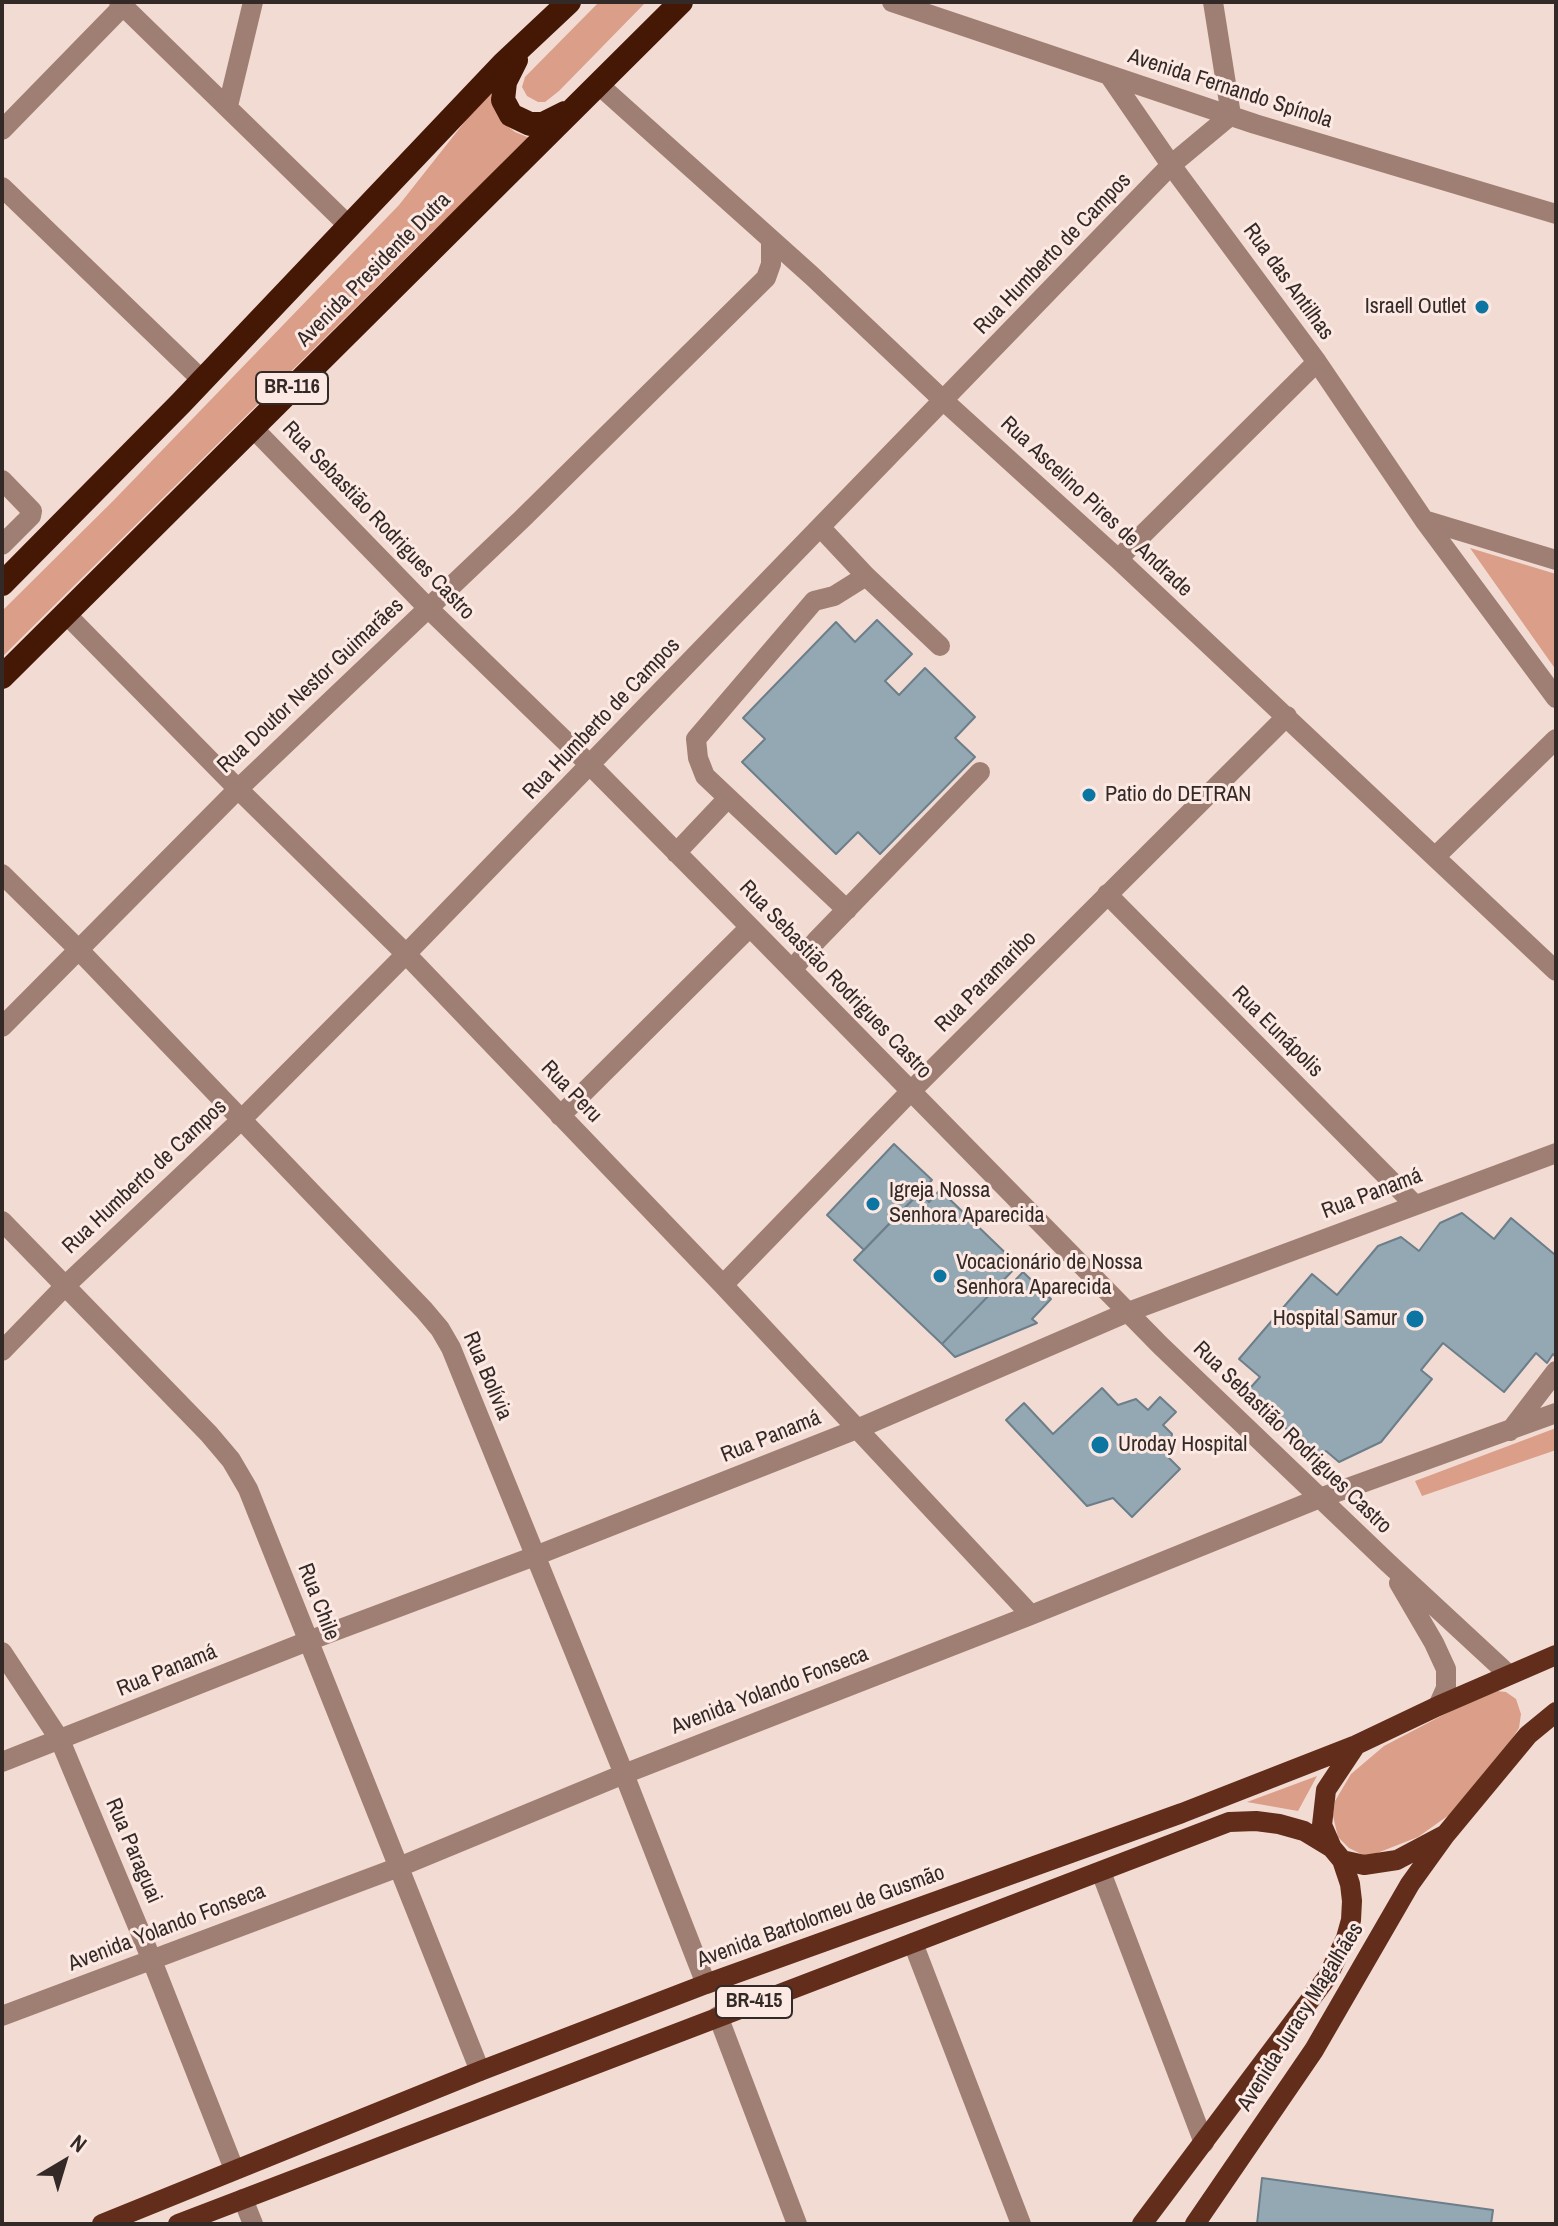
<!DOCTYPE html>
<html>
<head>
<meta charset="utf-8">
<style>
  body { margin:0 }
  #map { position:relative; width:1558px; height:2226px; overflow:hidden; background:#f2dbd3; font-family:"Archivo Narrow",sans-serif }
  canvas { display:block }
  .frame { position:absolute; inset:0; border:4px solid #332a27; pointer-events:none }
  .north { position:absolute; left:24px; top:2122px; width:80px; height:80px; -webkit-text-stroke:6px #fce9e3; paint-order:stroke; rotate:38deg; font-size:22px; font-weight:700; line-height:32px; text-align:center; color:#332a27 }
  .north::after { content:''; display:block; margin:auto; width:28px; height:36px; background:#332a27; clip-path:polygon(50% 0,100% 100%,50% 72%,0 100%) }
</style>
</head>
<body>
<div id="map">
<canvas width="1558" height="2226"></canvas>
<div class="frame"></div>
<div class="north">N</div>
</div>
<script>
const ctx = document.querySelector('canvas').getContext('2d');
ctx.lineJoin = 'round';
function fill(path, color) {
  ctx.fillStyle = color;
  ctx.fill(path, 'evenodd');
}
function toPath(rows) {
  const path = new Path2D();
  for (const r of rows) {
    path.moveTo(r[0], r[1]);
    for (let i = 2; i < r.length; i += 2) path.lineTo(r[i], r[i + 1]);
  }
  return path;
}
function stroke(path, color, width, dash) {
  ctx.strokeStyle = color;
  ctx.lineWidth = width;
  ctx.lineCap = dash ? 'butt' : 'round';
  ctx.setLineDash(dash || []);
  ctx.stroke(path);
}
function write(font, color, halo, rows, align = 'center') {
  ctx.font = font + ' "Archivo Narrow",sans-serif';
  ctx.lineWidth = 6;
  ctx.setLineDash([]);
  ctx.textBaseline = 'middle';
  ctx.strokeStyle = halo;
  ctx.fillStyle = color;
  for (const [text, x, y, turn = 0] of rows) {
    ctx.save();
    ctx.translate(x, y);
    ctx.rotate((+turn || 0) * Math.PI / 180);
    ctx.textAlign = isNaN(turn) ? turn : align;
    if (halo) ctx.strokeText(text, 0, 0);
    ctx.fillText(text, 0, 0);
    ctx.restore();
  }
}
fill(toPath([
  [599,2,646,2,559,91,545,102,538,102,527,96,522,87,525,77],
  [489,91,503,123,515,132,532,139,431,233,2,657,2,611,113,501,399,205],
  [1470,548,1556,574,1556,670],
  [1556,1428,1556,1450,1422,1496,1415,1481],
  [1497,1691,1506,1692,1516,1699,1521,1714,1519,1728,1501,1756,1449,1815,1418,1837,1367,1857,1349,1848,1338,1837,1333,1816,1335,1801,1351,1774,1384,1746,1462,1705],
  [1317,1776,1298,1811,1247,1802]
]), '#db9e89');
const building = toPath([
  [877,620,912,654,885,681,899,695,925,668,975,717,955,738,975,757,880,854,858,832,836,854,742,762,765,739,743,718,836,622,855,642,877,620],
  [894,1144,932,1180,864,1250,827,1215,894,1144],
  [940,1190,1018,1265,942,1344,854,1260,920,1192,929,1202,940,1190],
  [1462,1213,1494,1239,1511,1218,1554,1254,1556,1252,1556,1357,1553,1354,1547,1363,1536,1353,1504,1392,1443,1343,1421,1370,1432,1379,1381,1442,1339,1462,1326,1451,1321,1456,1311,1447,1310,1449,1245,1394,1260,1377,1239,1359,1312,1274,1337,1295,1378,1246,1401,1237,1419,1251,1440,1223,1462,1213],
  [1023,1272,1051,1299,1032,1319,1037,1323,955,1357,942,1344,997,1287,1003,1293,1023,1272],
  [1102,1388,1118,1405,1136,1399,1148,1410,1160,1397,1176,1412,1163,1425,1172,1434,1168,1457,1180,1469,1132,1517,1113,1498,1087,1506,1006,1420,1024,1403,1053,1434,1102,1388],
  [1262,2178,1493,2210,1491,2224,1257,2224,1262,2178]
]);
fill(building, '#94a8b3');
stroke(building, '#6b7e89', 2);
stroke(toPath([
  [119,2,349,226],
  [892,2,1255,124,1556,214],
  [1109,75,1171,165,1317,362,1424,520,1556,698],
  [599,85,812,276,944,401,1118,559,1556,971],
  [228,106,253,2],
  [2,130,123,6],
  [2,187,202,380],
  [253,428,429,609,590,765,750,927,1160,1345,1387,1562,1508,1674],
  [2,480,32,511,31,516,2,545],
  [1424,520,1556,560],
  [821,528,866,576,940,646],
  [1118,559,1317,362],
  [65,613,238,789,406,954,723,1285,1031,1615],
  [676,853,728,798],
  [1435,857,1556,739],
  [2,874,77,948,424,1310,440,1329,451,1348,624,1774,706,1984],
  [1107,894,1414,1204],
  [847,910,705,776,698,758,696,739,814,601,834,596,866,576],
  [792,970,817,940,980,772],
  [2,1027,238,789,522,519,766,278,771,264,771,239],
  [560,1116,750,927],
  [2,1221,209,1434,231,1460,248,1489,480,2071],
  [723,1285,910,1092,1287,716],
  [2,1351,65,1286,241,1120,406,954,1171,165,1231,115,1213,2],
  [1510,1431,1556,1371],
  [1399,1583,1434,1643,1446,1669,1446,1688,1438,1706],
  [2,1652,60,1740,151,1958,234,2169],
  [2,1762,308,1641,535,1556,857,1429,1128,1312,1556,1153],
  [1101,1872,1204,2143],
  [913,1943,1021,2224],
  [2,2016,399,1867,624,1774,1031,1615,1320,1498,1556,1413],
  [718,2016,797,2224],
  [243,2199,253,2224]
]), '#9f7f73', 20);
stroke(toPath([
  [1356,1745,1326,1790,1322,1825,1332,1848,1342,1860,1364,1865,1397,1860,1446,1834,1528,1735,1556,1712],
  [102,2224,480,2071,706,1984,1182,1813,1356,1745,1438,1706,1556,1655],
  [178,2224,1229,1822,1256,1821,1279,1824,1304,1831,1332,1848],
  [1142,2224,1328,1976,1346,1938,1351,1920,1352,1901,1350,1884,1342,1860],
  [1195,2224,1314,2050,1410,1884,1446,1834]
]), '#622e1b', 20);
stroke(toPath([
  [516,60,505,82,503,100,511,115,530,124,543,124,565,113],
  [2,584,181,403,503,64,569,2],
  [2,677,681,2]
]), '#451705', 24);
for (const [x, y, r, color] of [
  [1482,307,8,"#0d75a1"],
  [1089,795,8,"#0d75a1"],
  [873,1204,8,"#0d75a1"],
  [940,1276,8,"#0d75a1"],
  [1415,1319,10,"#0d75a1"],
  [1100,1445,10,"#0d75a1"]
]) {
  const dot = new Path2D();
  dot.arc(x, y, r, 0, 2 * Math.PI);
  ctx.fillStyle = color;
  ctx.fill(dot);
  stroke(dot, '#fce9e3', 3);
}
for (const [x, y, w] of [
  [292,388,72],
  [754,2002,76]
]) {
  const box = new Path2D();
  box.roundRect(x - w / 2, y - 16, w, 32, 6);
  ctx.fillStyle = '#fce9e3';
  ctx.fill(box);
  stroke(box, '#332a27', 2);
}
write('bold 20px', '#332a27', null, [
  ["BR-116",292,388],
  ["BR-415",754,2002]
]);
write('22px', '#332a27', '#fce9e3', [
  ["Avenida Fernando Spínola",1230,89,18],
  ["Rua Humberto de Campos",1053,254,-46],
  ["Avenida Presidente Dutra",374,270,-45],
  ["Rua das Antilhas",1288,282,54],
  ["Rua Ascelino Pires de Andrade",1096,507,43],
  ["Rua Sebastião Rodrigues Castro",378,521,46],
  ["Rua Doutor Nestor Guimarães",311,686,-43],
  ["Rua Humberto de Campos",602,719,-46],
  ["Rua Sebastião Rodrigues Castro",835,980,46],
  ["Rua Paramaribo",986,982,-45],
  ["Rua Eunápolis",1277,1032,45],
  ["Rua Peru",571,1092,46],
  ["Rua Humberto de Campos",145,1177,-43],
  ["Rua Panamá",1372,1194,-21],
  ["Rua Bolívia",487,1376,67],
  ["Rua Panamá",771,1437,-22],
  ["Rua Sebastião Rodrigues Castro",1292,1438,44],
  ["Rua Chile",318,1602,69],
  ["Rua Panamá",167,1671,-22],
  ["Avenida Yolando Fonseca",770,1691,-21],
  ["Rua Paraguai",133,1851,67],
  ["Avenida Bartolomeu de Gusmão",821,1917,-20],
  ["Avenida Yolando Fonseca",167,1928,-21],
  ["Avenida Juracy Magalhães",1301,2017,-58]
]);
write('22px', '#332a27', '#fce9e3', [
  ["Israell Outlet",1466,307,"right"],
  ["Patio do DETRAN",1105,795],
  ["Igreja Nossa",889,1191],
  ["Senhora Aparecida",889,1216],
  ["Vocacionário de Nossa",956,1263],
  ["Senhora Aparecida",956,1288],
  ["Hospital Samur",1397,1319,"right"],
  ["Uroday Hospital",1118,1445]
], 'left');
</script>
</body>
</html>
